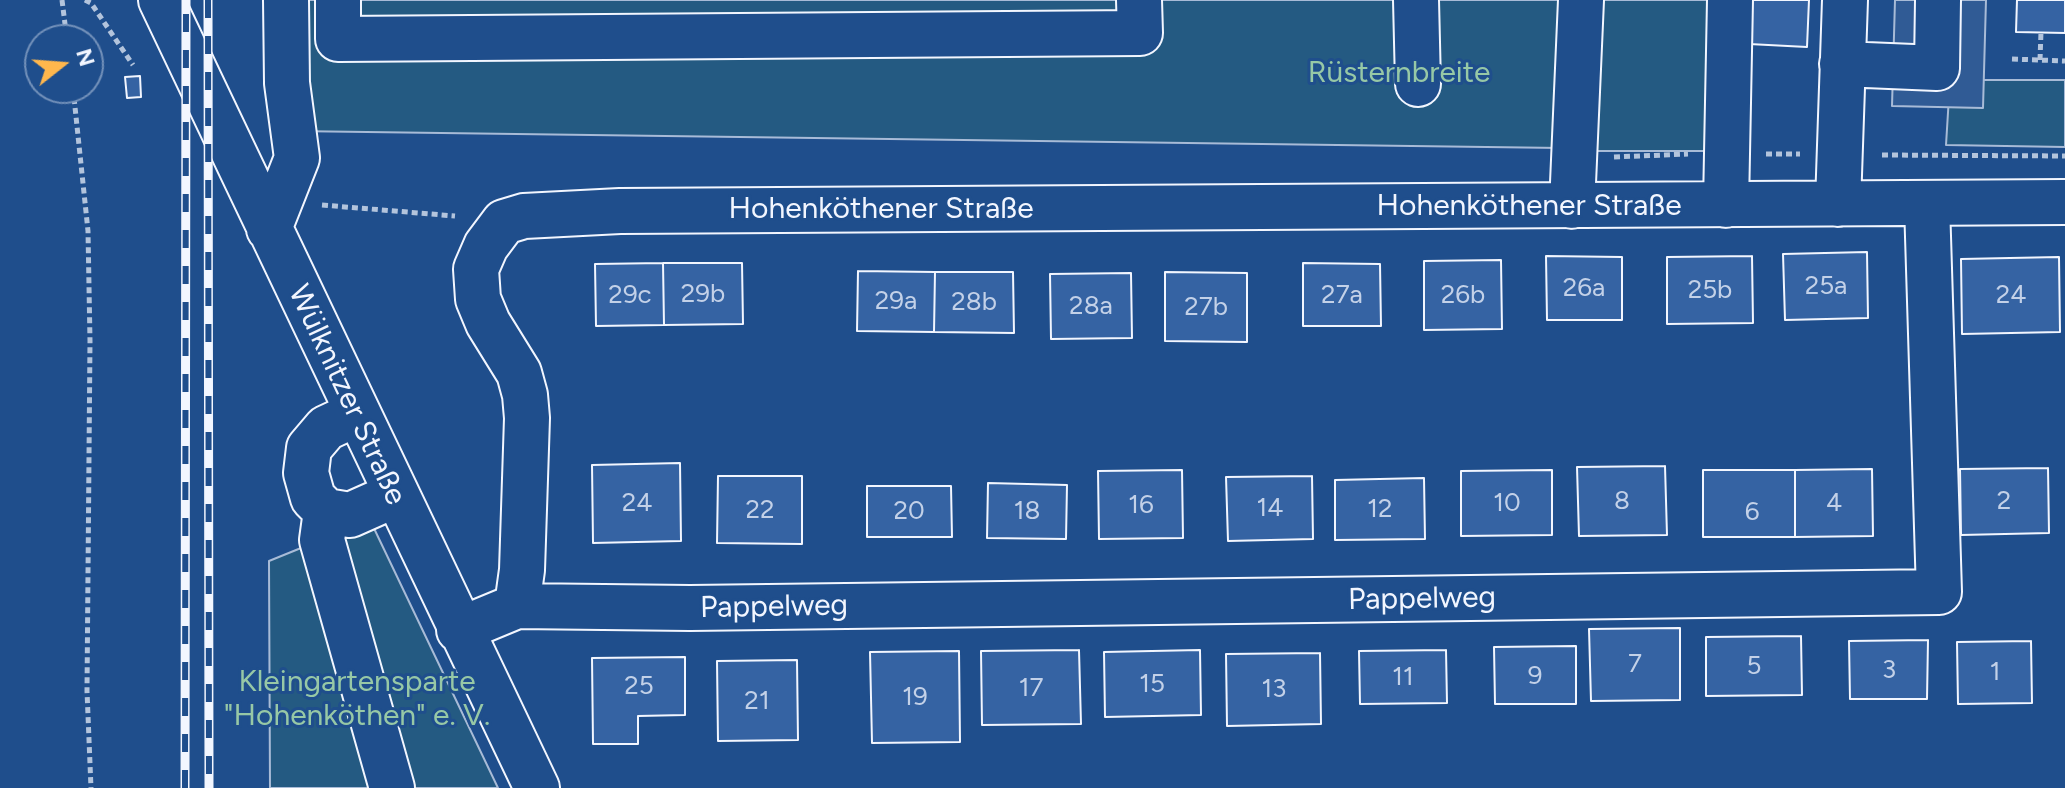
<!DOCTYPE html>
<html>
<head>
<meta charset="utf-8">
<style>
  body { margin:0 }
  #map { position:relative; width:2065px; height:788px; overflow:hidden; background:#1f4e8c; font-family:Figtree,sans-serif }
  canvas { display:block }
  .north { position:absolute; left:24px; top:24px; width:80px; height:80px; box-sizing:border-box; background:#1f4e8c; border:2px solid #7391ba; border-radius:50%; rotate:73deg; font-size:22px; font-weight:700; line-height:32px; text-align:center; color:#f2f6ff }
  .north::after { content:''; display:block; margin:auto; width:28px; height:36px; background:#ffb74d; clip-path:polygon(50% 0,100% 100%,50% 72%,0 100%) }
</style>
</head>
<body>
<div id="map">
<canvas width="2065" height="788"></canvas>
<div class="north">N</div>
</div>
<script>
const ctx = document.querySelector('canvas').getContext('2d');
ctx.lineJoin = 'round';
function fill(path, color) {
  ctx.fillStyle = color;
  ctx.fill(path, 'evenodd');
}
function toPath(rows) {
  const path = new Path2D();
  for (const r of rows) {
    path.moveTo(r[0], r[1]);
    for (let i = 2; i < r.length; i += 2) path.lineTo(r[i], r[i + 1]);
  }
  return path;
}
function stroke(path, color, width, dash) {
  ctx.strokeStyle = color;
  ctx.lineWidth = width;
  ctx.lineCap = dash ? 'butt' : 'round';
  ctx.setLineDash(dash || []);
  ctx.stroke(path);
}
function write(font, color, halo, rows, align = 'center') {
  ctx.font = font + ' Figtree,sans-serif';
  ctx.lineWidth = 6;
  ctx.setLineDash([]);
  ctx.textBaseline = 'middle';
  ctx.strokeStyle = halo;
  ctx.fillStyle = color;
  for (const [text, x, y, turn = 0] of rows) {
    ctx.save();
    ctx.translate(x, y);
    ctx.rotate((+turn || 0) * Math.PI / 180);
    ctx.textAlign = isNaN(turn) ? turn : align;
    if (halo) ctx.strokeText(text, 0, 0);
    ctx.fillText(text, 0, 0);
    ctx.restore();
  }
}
const green = toPath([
  [291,0,1567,0,1561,148,292,131,291,0],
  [1599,0,1716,0,1709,151,1596,151,1599,0],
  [1950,80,2065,80,2065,147,1946,145,1950,80],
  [370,520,498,788,270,788,269,561,370,520]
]);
fill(green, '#245a82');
stroke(green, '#a8bbd7', 2);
const parking = toPath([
  [1895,0,1986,0,1983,108,1892,106,1895,0]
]);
fill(parking, '#305b95');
stroke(parking, '#a8bbd7', 2);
const building = toPath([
  [1751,0,1809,0,1807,47,1749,44,1751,0],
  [2017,0,2065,0,2065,33,2016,32,2017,0],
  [140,76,141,97,127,98,125,77,140,76],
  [1867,252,1868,318,1785,320,1783,254,1867,252],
  [1546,256,1622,257,1622,320,1547,320,1546,256],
  [1752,256,1753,323,1667,324,1667,257,1752,256],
  [2059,257,2060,332,1962,334,1961,259,2059,257],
  [1501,260,1502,329,1424,330,1424,261,1501,260],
  [663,263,742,263,743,324,664,325,663,263],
  [663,263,664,325,596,326,595,264,663,263],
  [1303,263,1380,264,1381,326,1303,326,1303,263],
  [858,271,935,272,934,332,857,331,858,271],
  [935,272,1013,272,1014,333,934,332,935,272],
  [1165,272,1247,273,1247,342,1165,341,1165,272],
  [1131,273,1132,338,1051,339,1050,274,1131,273],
  [680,463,681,541,593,543,592,465,680,463],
  [1665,466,1667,535,1579,536,1577,467,1665,466],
  [2048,468,2049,533,1961,535,1960,469,2048,468],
  [1872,469,1873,536,1795,537,1795,470,1872,469],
  [1182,470,1183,538,1099,539,1098,471,1182,470],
  [1552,470,1552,535,1461,536,1461,471,1552,470],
  [1703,470,1795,470,1795,537,1703,537,1703,470],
  [718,476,802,476,802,544,717,543,718,476],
  [1312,476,1313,539,1228,541,1226,477,1312,476],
  [1424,478,1425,539,1335,540,1335,480,1424,478],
  [988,483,1067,485,1066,539,987,538,988,483],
  [867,486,951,486,952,537,867,537,867,486],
  [1680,628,1680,700,1591,701,1589,629,1680,628],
  [1801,636,1802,695,1706,696,1706,637,1801,636],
  [1928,640,1927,699,1850,699,1849,641,1928,640],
  [2031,641,2032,703,1958,704,1957,642,2031,641],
  [1576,646,1576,704,1495,704,1494,647,1576,646],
  [1079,650,1081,724,982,725,981,651,1079,650],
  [1200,650,1201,715,1105,717,1104,652,1200,650],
  [1446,650,1447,703,1360,704,1359,651,1446,650],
  [959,651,960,742,872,743,870,652,959,651],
  [1320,653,1321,724,1227,726,1226,654,1320,653],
  [685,657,685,715,638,716,638,744,593,744,592,658,685,657],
  [797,660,798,740,718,741,717,661,797,660]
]);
fill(building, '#3563a3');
stroke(building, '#f2f6ff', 2);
const minor = toPath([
  [161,0,537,788],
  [338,0,338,39,1140,33,1139,0],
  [1416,0,1418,84],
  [1842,64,1937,68,1938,0],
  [1838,204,1845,0],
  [1726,205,1730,0],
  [1572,206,1581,0],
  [269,229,297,158,287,83,286,0],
  [356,414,326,428,309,448,306,473,313,498,326,511,350,515,395,495],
  [326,511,322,540,392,788],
  [517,606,690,608,1939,592,1927,204],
  [459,630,517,606,522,570,527,418,525,395,519,373,488,323,478,299,476,269,486,246,504,222,524,216,620,211,2065,202]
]);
stroke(minor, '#f2f6ff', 48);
stroke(toPath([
  [62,0,67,40],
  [85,0,91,3,133,65],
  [2012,59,2065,61],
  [2040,60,2041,32],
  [73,88,88,231,90,341,87,691,91,788],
  [1766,154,1800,154],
  [1882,155,2065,156],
  [1614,157,1688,154],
  [322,205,455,216]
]), '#b3c4dc', 5, [6, 4]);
stroke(minor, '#1f4e8c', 44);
const rail = toPath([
  [208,0,209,788],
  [185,788,186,0]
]);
stroke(rail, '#f2f6ff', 9);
stroke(rail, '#1f4e8c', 6, [18]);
write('26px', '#c3d1e8', null, [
  ["25a",1826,286],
  ["26a",1584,288],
  ["25b",1710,290],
  ["29b",703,294],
  ["29c",630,295],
  ["27a",1342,295],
  ["26b",1463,295],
  ["24",2011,295],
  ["29a",896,301],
  ["28b",974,302],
  ["28a",1091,306],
  ["27b",1206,307],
  ["8",1622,501],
  ["2",2004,501],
  ["24",637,503],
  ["10",1507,503],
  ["4",1834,503],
  ["16",1141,505],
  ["14",1270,508],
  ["12",1380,509],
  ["22",760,510],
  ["20",909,511],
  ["18",1027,511],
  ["6",1752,512],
  ["7",1635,664],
  ["5",1754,666],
  ["3",1889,670],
  ["1",1995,672],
  ["9",1535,676],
  ["11",1403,677],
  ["15",1152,684],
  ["25",639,686],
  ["17",1031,688],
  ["13",1274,689],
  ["19",915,697],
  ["21",757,701]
]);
write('30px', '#97c8a6', '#1f4e8c', [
  ["Rüsternbreite",1399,73],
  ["Kleingartensparte",357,682],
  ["\"Hohenköthen\" e. V.",357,716]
]);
write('30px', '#f2f6ff', '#1f4e8c', [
  ["Hohenköthener Straße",1529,206],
  ["Hohenköthener Straße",881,209],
  ["Wülknitzer Straße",347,395,65],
  ["Pappelweg",1422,599,-1],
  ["Pappelweg",774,607,-1]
]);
</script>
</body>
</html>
